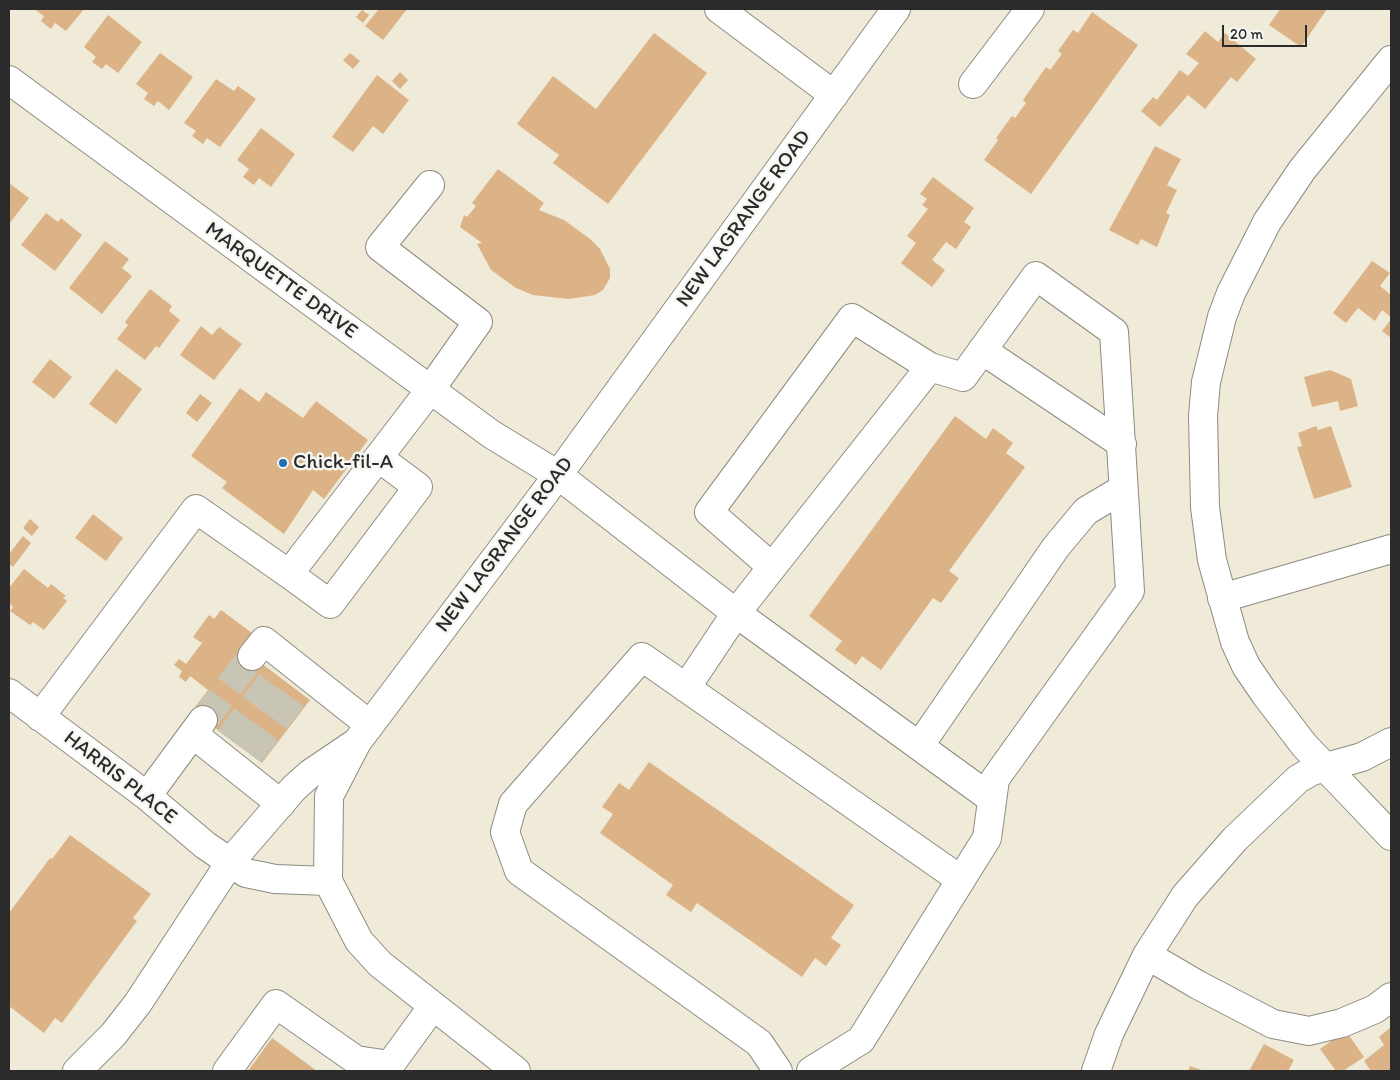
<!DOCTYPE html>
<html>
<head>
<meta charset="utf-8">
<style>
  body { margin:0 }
  #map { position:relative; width:1400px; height:1080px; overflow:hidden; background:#efebd8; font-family:Itim,sans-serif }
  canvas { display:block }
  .frame { position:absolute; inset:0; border:10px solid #2b2b2b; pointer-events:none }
  .scale { position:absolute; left:1222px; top:25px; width:85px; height:22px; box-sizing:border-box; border:2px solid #2b2b2b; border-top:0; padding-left:6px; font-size:15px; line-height:18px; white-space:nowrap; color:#2b2b2b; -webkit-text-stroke:4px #f6f6f2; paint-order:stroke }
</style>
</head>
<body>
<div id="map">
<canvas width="1400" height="1080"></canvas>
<div class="frame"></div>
<div class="scale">20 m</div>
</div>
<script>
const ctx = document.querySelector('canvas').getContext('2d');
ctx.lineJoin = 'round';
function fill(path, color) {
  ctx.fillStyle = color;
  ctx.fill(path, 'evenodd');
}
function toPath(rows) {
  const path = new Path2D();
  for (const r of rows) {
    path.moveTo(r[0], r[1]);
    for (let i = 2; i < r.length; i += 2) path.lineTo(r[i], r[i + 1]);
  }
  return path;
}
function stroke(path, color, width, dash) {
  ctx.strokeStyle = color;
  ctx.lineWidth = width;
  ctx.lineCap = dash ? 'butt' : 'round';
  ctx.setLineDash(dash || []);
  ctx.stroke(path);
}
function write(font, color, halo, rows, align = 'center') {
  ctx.font = font + ' Itim,sans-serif';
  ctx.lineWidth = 5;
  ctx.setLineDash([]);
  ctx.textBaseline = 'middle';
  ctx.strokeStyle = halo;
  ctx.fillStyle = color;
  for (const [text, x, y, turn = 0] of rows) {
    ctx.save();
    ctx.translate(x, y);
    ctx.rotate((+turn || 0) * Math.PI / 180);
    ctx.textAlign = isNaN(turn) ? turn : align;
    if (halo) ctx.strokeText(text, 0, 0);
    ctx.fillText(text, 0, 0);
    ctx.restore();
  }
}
fill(toPath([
  [34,9,84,9,66,31,55,23,51,29,41,21,44,16],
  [379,9,407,9,383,40,365,26],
  [1280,9,1327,9,1301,47,1269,25],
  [362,10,369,15,363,23,356,17],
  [1092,12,1138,45,1031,194,984,160,998,140,996,138,1012,116,1015,118,1026,103,1023,100,1046,67,1050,70,1062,54,1058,51,1073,30,1078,33],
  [108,15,142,42,118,73,106,64,102,69,92,62,96,57,84,47],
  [1205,31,1218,42,1225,33,1256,59,1237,82,1231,77,1205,109,1188,95,1160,127,1141,111,1153,97,1157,100,1180,70,1188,76,1199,63,1186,54],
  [654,33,707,73,608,204,553,163,559,155,517,124,553,76,596,109],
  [160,53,193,77,169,110,158,101,154,106,144,99,148,93,136,84],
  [350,53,360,61,353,69,343,60],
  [400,72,408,80,400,89,392,81],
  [377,75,409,100,383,134,373,126,353,152,332,137],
  [216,79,234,91,238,86,256,99,220,147,207,138,203,144,192,136,196,131,184,123],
  [261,128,295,154,271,187,259,178,254,185,243,177,249,169,237,160],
  [1155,146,1181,159,1167,185,1177,190,1166,213,1170,215,1157,247,1141,239,1138,245,1109,230],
  [498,169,544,203,539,210,564,220,590,239,600,249,610,269,610,278,603,290,595,295,569,299,533,295,516,288,491,270,477,244,482,243,460,227,464,215,467,217,476,206,472,203],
  [933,177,974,208,964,222,971,227,956,249,946,242,932,260,945,270,932,287,901,263,916,243,907,236,928,209,922,205,927,199,920,194],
  [9,183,29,198,9,224],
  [46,213,58,222,61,218,82,235,55,271,21,245],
  [105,241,129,259,122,268,132,276,102,314,69,288],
  [1372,261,1390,273,1380,286,1391,295,1391,317,1382,310,1375,321,1358,308,1346,323,1333,313],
  [150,289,172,306,169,311,180,320,159,348,156,346,145,360,117,339,128,325,125,322],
  [1391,319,1391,338,1382,331],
  [201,326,212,335,219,327,242,344,214,380,180,355],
  [50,359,72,377,54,399,32,382],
  [116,369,142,389,116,424,89,404],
  [1330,370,1351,379,1358,406,1340,411,1338,401,1312,407,1304,377],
  [240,388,259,402,266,392,303,418,316,401,368,440,324,499,313,490,284,534,222,488,227,482,191,456],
  [200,394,212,403,197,422,186,413],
  [955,416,986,439,993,428,1013,443,1006,453,1025,467,949,571,959,578,941,603,933,598,881,670,862,656,856,665,835,650,842,641,809,616],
  [1316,426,1318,430,1331,426,1352,487,1314,499,1297,447,1302,446,1298,433],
  [93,514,123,538,106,561,75,538],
  [30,519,39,527,32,536,23,528],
  [23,536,31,543,13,567,9,564,9,554],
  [24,569,48,588,51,584,66,596,63,598,67,601,44,630,33,622,30,625,10,611,13,607,9,603,9,588],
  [221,610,252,633,241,648,310,700,262,763,192,711,208,690,190,676,186,682,179,677,182,671,174,665,179,659,186,664,202,643,193,637,209,615,214,619],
  [649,762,854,905,831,938,841,945,826,966,815,958,802,977,697,903,691,912,666,895,673,885,600,833,613,814,602,807,619,783,629,790],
  [70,835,151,894,133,918,137,921,62,1023,55,1018,44,1033,9,1006,9,913,50,858,52,859],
  [1391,1027,1391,1071,1371,1071,1364,1061,1384,1045,1379,1037],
  [1346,1031,1364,1057,1343,1071,1336,1071,1320,1049],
  [272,1038,317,1071,248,1071],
  [1264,1044,1294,1060,1288,1071,1249,1071],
  [1190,1066,1204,1071,1188,1071]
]), '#dcb287');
stroke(toPath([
  [204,720,252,656],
  [229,739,277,674],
  [250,754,298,691]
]), '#c8c5b5', 28, [28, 14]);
const minor = toPath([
  [719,9,834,95],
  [1391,60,1302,170,1267,222,1231,293,1222,317,1206,382,1203,416,1205,507,1212,560,1235,642,1246,666,1265,694,1304,745,1391,836],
  [9,80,491,434,558,475,736,613,930,367,963,377,1036,276,1114,332,1130,591,995,779,987,838,861,1040,811,1071],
  [973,84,1030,9],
  [982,350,1122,444],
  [772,567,709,512,852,318,930,367],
  [289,574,330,604,418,487,379,458],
  [1222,598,1391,549],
  [252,656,264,641,370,725],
  [686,688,736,613,992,799],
  [9,693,147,796,205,845,246,873,275,879,328,881],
  [40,717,196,509,289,574,430,390,478,322,380,247,430,185],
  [193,734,281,804],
  [920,745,1056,547,1086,511,1123,489],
  [147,796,203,720],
  [1147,955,1198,985,1273,1024,1309,1031,1342,1023,1375,1009,1391,997],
  [227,1071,276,1004,356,1060,390,1065,433,1006],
  [778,1071,759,1043,519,871,505,832,513,804,642,657,961,880],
  [1096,1071,1109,1034,1147,955,1185,896,1235,839,1298,779,1312,771,1362,757,1391,742]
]);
const major = toPath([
  [231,861,294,788,311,773,354,744],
  [516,1071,380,964,359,941,328,881,329,796,357,742,558,475,896,9]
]);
const highway = toPath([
  [77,1071,113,1035,138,1003,231,861]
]);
stroke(minor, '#8d8b82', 30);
stroke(major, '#8d8b82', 30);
stroke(highway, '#8d8b82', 30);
stroke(minor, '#fff', 28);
stroke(major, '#fff', 28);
stroke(highway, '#fff', 28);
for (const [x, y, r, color] of [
  [283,463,5,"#1f6fb2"]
]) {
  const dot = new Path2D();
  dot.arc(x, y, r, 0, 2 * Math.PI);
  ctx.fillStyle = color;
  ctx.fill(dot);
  stroke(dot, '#f6f6f2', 2);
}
write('21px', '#2b2b2b', '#f6f6f2', [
  ["NEW LAGRANGE ROAD",744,219,-54],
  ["MARQUETTE DRIVE",281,281,36],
  ["NEW LAGRANGE ROAD",505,545,-53],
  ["HARRIS PLACE",120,778,38]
]);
write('21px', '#2b2b2b', '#f6f6f2', [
  ["Chick-fil-A",293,463]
], 'left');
</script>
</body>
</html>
